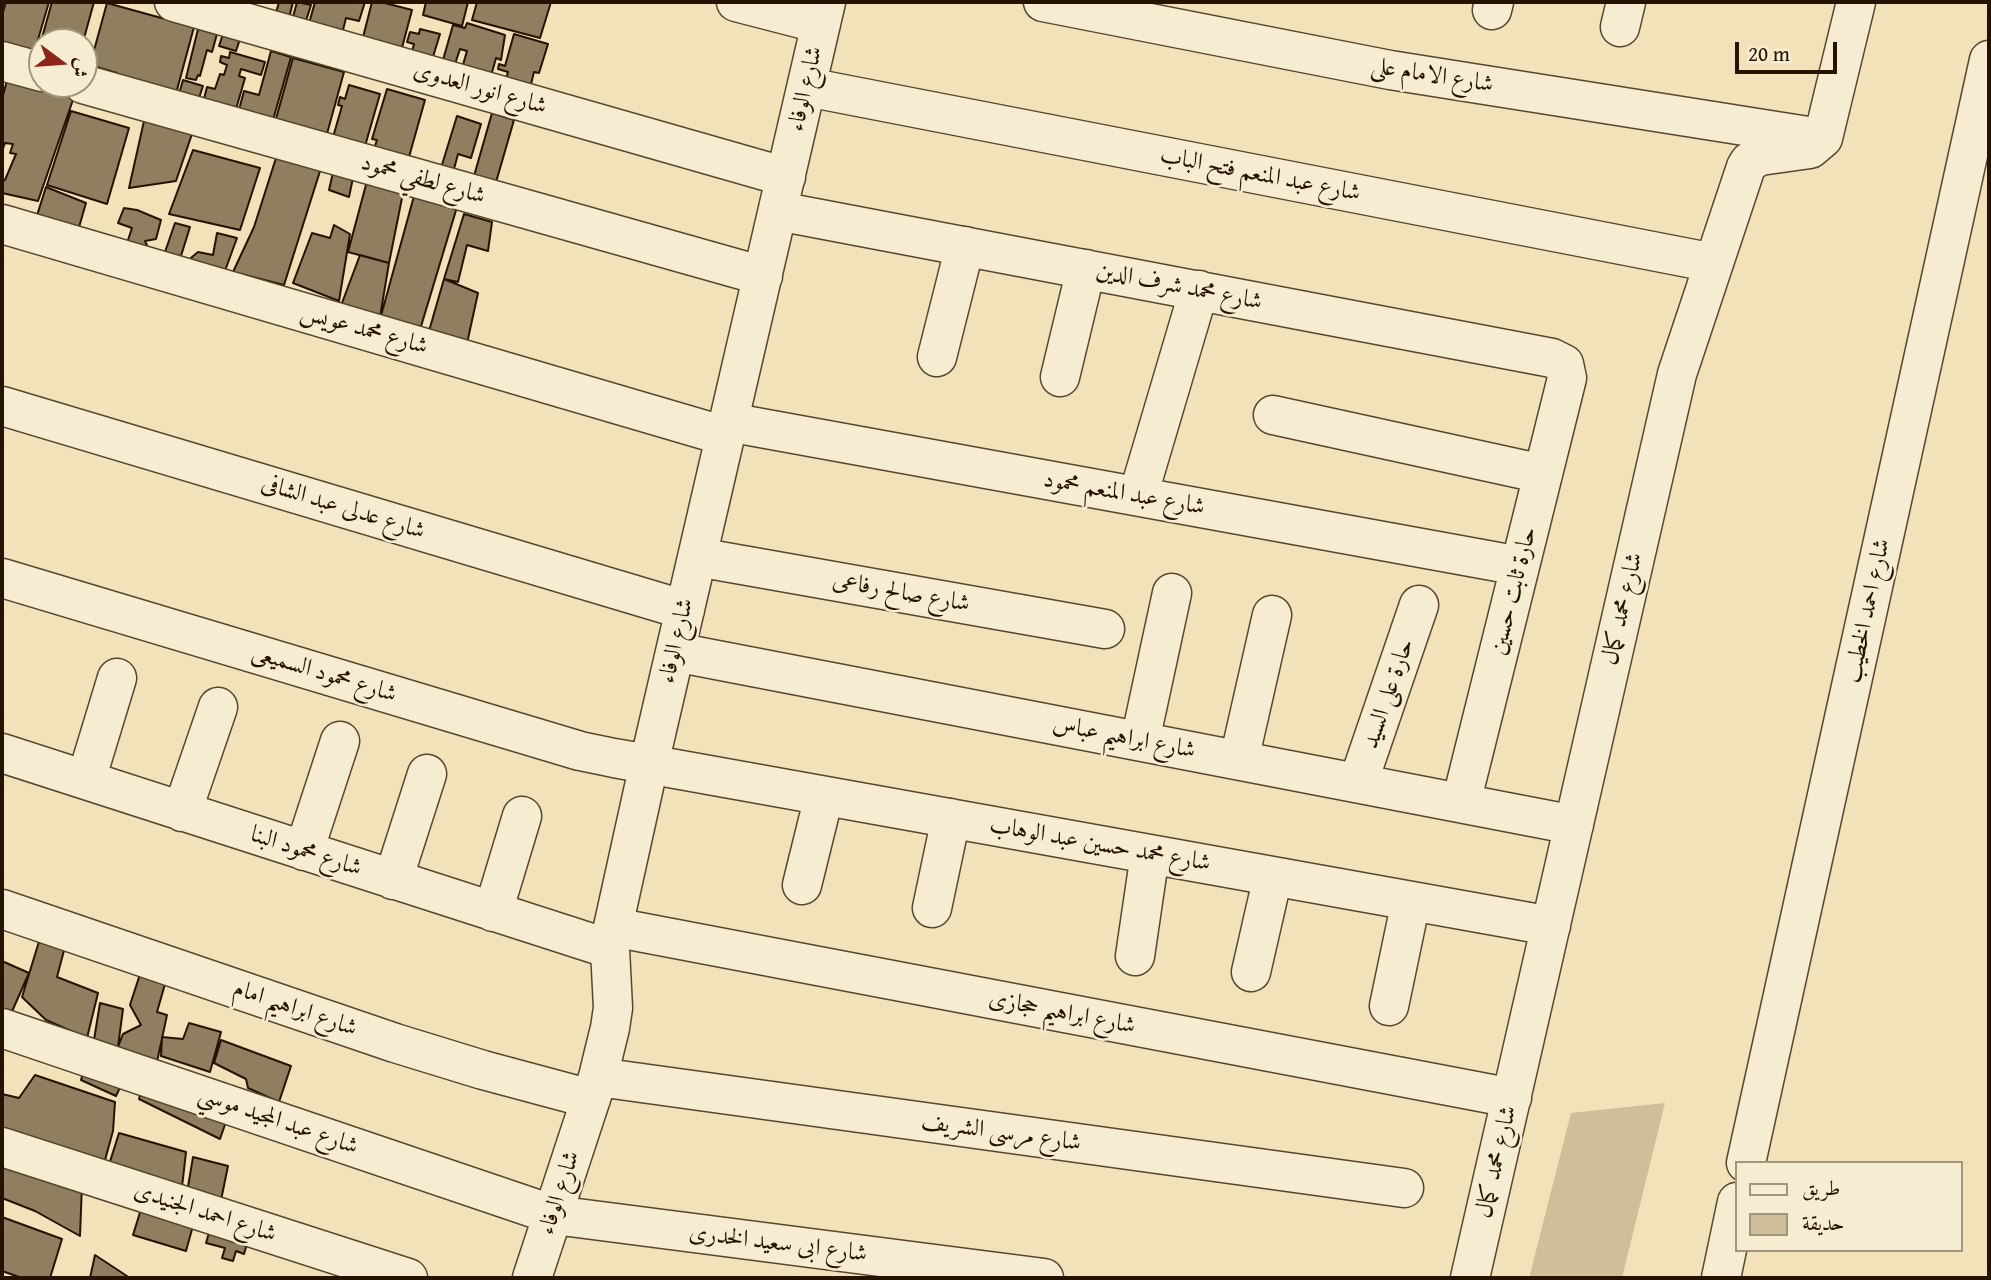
<!DOCTYPE html>
<html>
<head>
<meta charset="utf-8">
<style>
  body { margin:0 }
  #map { position:relative; width:1991px; height:1280px; overflow:hidden; background:#f1e2b9; font-family:"Gentium Book Plus",Amiri,serif }
  canvas { display:block }
  .frame { position:absolute; inset:0; border:4px solid #251300; pointer-events:none }
  .legend { position:absolute; left:1735px; top:1161px; width:228px; height:91px; box-sizing:border-box; background:#f6ecd2; border:2px solid #a2957e; margin:0; padding:9px 12px; list-style:none; font-size:21px; color:#251300 }
  .legend li { display:flex; align-items:center; gap:14px; height:35px }
  .legend b { width:35px; border:2px solid #a2957e }
  .north { position:absolute; left:28px; top:28px; width:70px; height:70px; box-sizing:border-box; background:#f6ecd2; border:2px solid #a2957e; border-radius:50%; rotate:106deg; font-size:19px; font-weight:700; line-height:28px; text-align:center; color:#251300 }
  .north::after { content:''; display:block; margin:auto; width:24px; height:32px; background:#8f2418; clip-path:polygon(50% 0,100% 100%,50% 72%,0 100%) }
  .scale { position:absolute; left:1735px; top:42px; width:102px; height:32px; box-sizing:border-box; border:4px solid #251300; border-top:0; padding-left:9px; font-size:21px; line-height:24px; white-space:nowrap; color:#251300; -webkit-text-stroke:5px #f6ecd2; paint-order:stroke }
</style>
</head>
<body>
<div id="map">
<canvas width="1991" height="1280"></canvas>
<div class="frame"></div>
<ul class="legend">
<li><b style="height:9px;background:#f6ecd2"></b>طريق</li>
<li><b style="height:19px;background:#cebf9a"></b>حديقة</li>
</ul>
<div class="north">ش</div>
<div class="scale">20 m</div>
</div>
<script>
const ctx = document.querySelector('canvas').getContext('2d');
ctx.lineJoin = 'round';
function fill(path, color) {
  ctx.fillStyle = color;
  ctx.fill(path, 'evenodd');
}
function toPath(rows) {
  const path = new Path2D();
  for (const r of rows) {
    path.moveTo(r[0], r[1]);
    for (let i = 2; i < r.length; i += 2) path.lineTo(r[i], r[i + 1]);
  }
  return path;
}
function stroke(path, color, width, dash) {
  ctx.strokeStyle = color;
  ctx.lineWidth = width;
  ctx.lineCap = dash ? 'butt' : 'round';
  ctx.setLineDash(dash || []);
  ctx.stroke(path);
}
function write(font, color, halo, rows, align = 'center') {
  ctx.font = font + ' "Gentium Book Plus",Amiri,serif';
  ctx.lineWidth = 5;
  ctx.setLineDash([]);
  ctx.textBaseline = 'middle';
  ctx.strokeStyle = halo;
  ctx.fillStyle = color;
  for (const [text, x, y, turn = 0] of rows) {
    ctx.save();
    ctx.translate(x, y);
    ctx.rotate((+turn || 0) * Math.PI / 180);
    ctx.textAlign = isNaN(turn) ? turn : align;
    if (halo) ctx.strokeText(text, 0, 0);
    ctx.fillText(text, 0, 0);
    ctx.restore();
  }
}
fill(toPath([
  [1665,1103,1622,1278,1529,1278,1571,1113]
]), '#cebf9a');
const building = toPath([
  [6,2,49,2,30,67,2,58,2,15,6,2],
  [52,2,94,2,83,42,42,42,42,60,36,59,52,2],
  [279,2,293,2,289,18,276,13,279,2],
  [297,2,311,5,306,21,293,17,297,2],
  [315,2,365,2,359,21,346,18,343,30,308,27,315,2],
  [372,2,381,2,412,10,399,59,360,49,372,2],
  [426,2,468,2,462,26,423,15,426,2],
  [477,2,551,2,540,38,472,20,477,2],
  [107,3,194,27,174,101,114,84,117,73,90,65,107,3],
  [467,23,505,35,501,60,496,58,491,76,462,68,467,51,460,49,453,70,441,67,453,25,465,28,467,23],
  [198,29,217,34,212,52,207,50,200,76,198,75,196,80,186,78,198,29],
  [420,29,440,34,428,73,410,60,414,44,407,42,410,32,419,34,420,29],
  [224,31,241,36,236,51,219,46,224,31],
  [514,34,548,44,539,73,534,72,530,88,502,93,508,72,498,69,499,64,505,66,514,34],
  [271,51,291,57,271,127,237,117,244,91,259,95,271,51],
  [230,52,265,62,261,75,241,69,239,76,245,78,232,123,204,99,207,87,215,89,220,74,224,75,227,65,220,62,221,56,229,58,230,52],
  [293,58,344,72,325,141,274,126,293,58],
  [9,73,75,94,38,201,2,193,2,181,5,180,16,154,10,153,13,144,5,143,2,151,2,99,9,73],
  [183,80,203,86,196,107,177,101,183,80],
  [349,85,380,94,361,160,329,151,342,106,338,105,340,97,345,99,349,85],
  [387,89,425,100,409,157,372,155,377,140,372,139,387,89],
  [71,111,129,128,107,204,47,185,71,111],
  [492,113,514,120,492,196,470,190,492,113],
  [457,116,481,124,471,158,458,154,454,169,469,173,464,189,437,181,457,116],
  [144,121,194,128,176,181,129,188,144,121],
  [193,150,260,168,240,230,169,214,193,150],
  [276,158,321,168,284,285,233,272,254,227,276,158],
  [334,168,354,173,349,197,329,190,334,168],
  [367,181,404,188,389,263,348,252,367,181],
  [46,187,86,203,75,241,33,228,46,187],
  [414,196,457,207,419,333,379,323,414,196],
  [124,208,137,210,161,220,156,239,145,241,150,252,165,252,175,223,190,227,176,272,123,255,132,228,118,223,124,208],
  [464,214,492,222,488,251,467,245,458,282,444,279,464,214],
  [334,225,350,234,339,301,293,283,312,233,330,238,334,225],
  [217,233,237,238,222,279,185,263,198,252,213,255,217,233],
  [360,255,389,263,379,323,339,311,360,255],
  [444,279,478,293,466,348,427,338,444,279],
  [41,935,67,939,57,977,98,993,87,1038,46,1020,22,997,41,935],
  [2,961,29,973,10,1016,2,1012,2,961],
  [141,971,167,977,157,1012,167,1015,157,1062,118,1047,123,1034,141,1025,130,1005,141,971],
  [100,1003,123,1009,118,1047,94,1040,100,1003],
  [189,1023,221,1032,210,1072,161,1056,162,1037,183,1039,189,1023],
  [221,1040,291,1066,279,1102,248,1088,246,1079,214,1063,221,1040],
  [84,1069,123,1081,116,1096,81,1080,84,1069],
  [35,1075,115,1102,113,1131,102,1171,2,1137,2,1094,19,1098,35,1075],
  [143,1083,229,1113,220,1139,139,1099,143,1083],
  [119,1133,186,1152,181,1196,108,1168,119,1133],
  [2,1156,82,1184,80,1236,35,1211,2,1198,2,1156],
  [193,1157,228,1166,220,1205,187,1193,193,1157],
  [142,1206,194,1222,186,1251,133,1235,142,1206],
  [2,1217,62,1239,50,1278,22,1278,2,1271,2,1217],
  [211,1226,249,1237,244,1254,236,1251,233,1261,222,1258,225,1248,206,1243,211,1226],
  [95,1255,130,1278,90,1278,95,1255]
]);
fill(building, '#8f7f60');
stroke(building, '#251300', 2);
const minor = toPath([
  [174,2,786,177],
  [736,2,821,24],
  [1043,2,1390,70,1814,137],
  [1492,10,1494,2],
  [1620,27,1626,2],
  [2,61,42,72],
  [83,84,763,276],
  [807,87,1714,263],
  [778,211,1552,358,1564,364,1567,378,1461,803],
  [2,224,725,436],
  [937,357,965,246],
  [1060,377,1086,269],
  [2,406,685,610],
  [1273,415,1543,474],
  [728,422,1520,566],
  [1138,496,1199,290],
  [697,557,1105,629],
  [2,578,580,751,614,758,1551,926],
  [675,652,1574,825],
  [1140,741,1172,593],
  [2,753,610,949],
  [1239,760,1272,615],
  [86,780,117,678],
  [1358,783,1419,605],
  [182,812,218,707],
  [304,851,340,741],
  [393,880,427,774],
  [802,885,824,796],
  [932,908,951,818],
  [2,909,395,1043,483,1070,591,1099],
  [493,912,522,816],
  [613,927,1512,1098],
  [1135,956,1150,854],
  [1251,972,1273,876],
  [1389,1006,1411,901],
  [2,1028,554,1215,1044,1278],
  [598,1077,1404,1188],
  [2,1147,408,1278],
  [1746,1163,1989,60],
  [532,1278,598,1077,610,1028,613,1008,610,949,613,927,649,764,826,2],
  [1470,1278,1677,374,1746,167,1749,162,1760,156,1810,149,1823,138,1856,2],
  [1721,1278,1737,1202]
]);
stroke(minor, '#58472e', 41);
stroke(minor, '#f6ecd2', 38);
write('24px', '#251300', '#f6ecd2', [
  ["شارع الامام على",1432,76,9],
  ["شارع انور العدوى",480,89,16],
  ["شارع الوفاء",806,89,-77],
  ["شارع عبد المنعم فتح الباب",1260,175,11],
  ["شارع لطفي محمود",423,180,16],
  ["شارع محمد شرف الدين",1179,287,11],
  ["شارع محمد عويس",364,330,16],
  ["شارع عبد المنعم محمود",1124,494,10],
  ["شارع عدلى عبد الشافى",343,508,17],
  ["حارة ثابت حسين",1514,591,-76],
  ["شارع صالح رفاعى",901,593,10],
  ["شارع محمد كمال",1623,609,-77],
  ["شارع احمد الخطيب",1868,611,-78],
  ["شارع الوفاء",677,641,-77],
  ["شارع محمود السميعى",324,674,17],
  ["حارة على السيد",1389,694,-71],
  ["شارع ابراهيم عباس",1124,738,11],
  ["شارع محمد حسين عبد الوهاب",1100,845,10],
  ["شارع محمود البنا",306,852,18],
  ["شارع ابراهيم امام",295,1009,19],
  ["شارع ابراهيم حجازى",1062,1013,11],
  ["شارع عبد المجيد موسي",278,1121,19],
  ["شارع مرسى الشريف",1001,1133,8],
  ["شارع محمد كمال",1497,1162,-77],
  ["شارع الوفاء",560,1193,-72],
  ["شارع احمد الجنيدى",205,1213,18],
  ["شارع ابى سعيد الخدرى",778,1244,7]
]);
</script>
</body>
</html>
